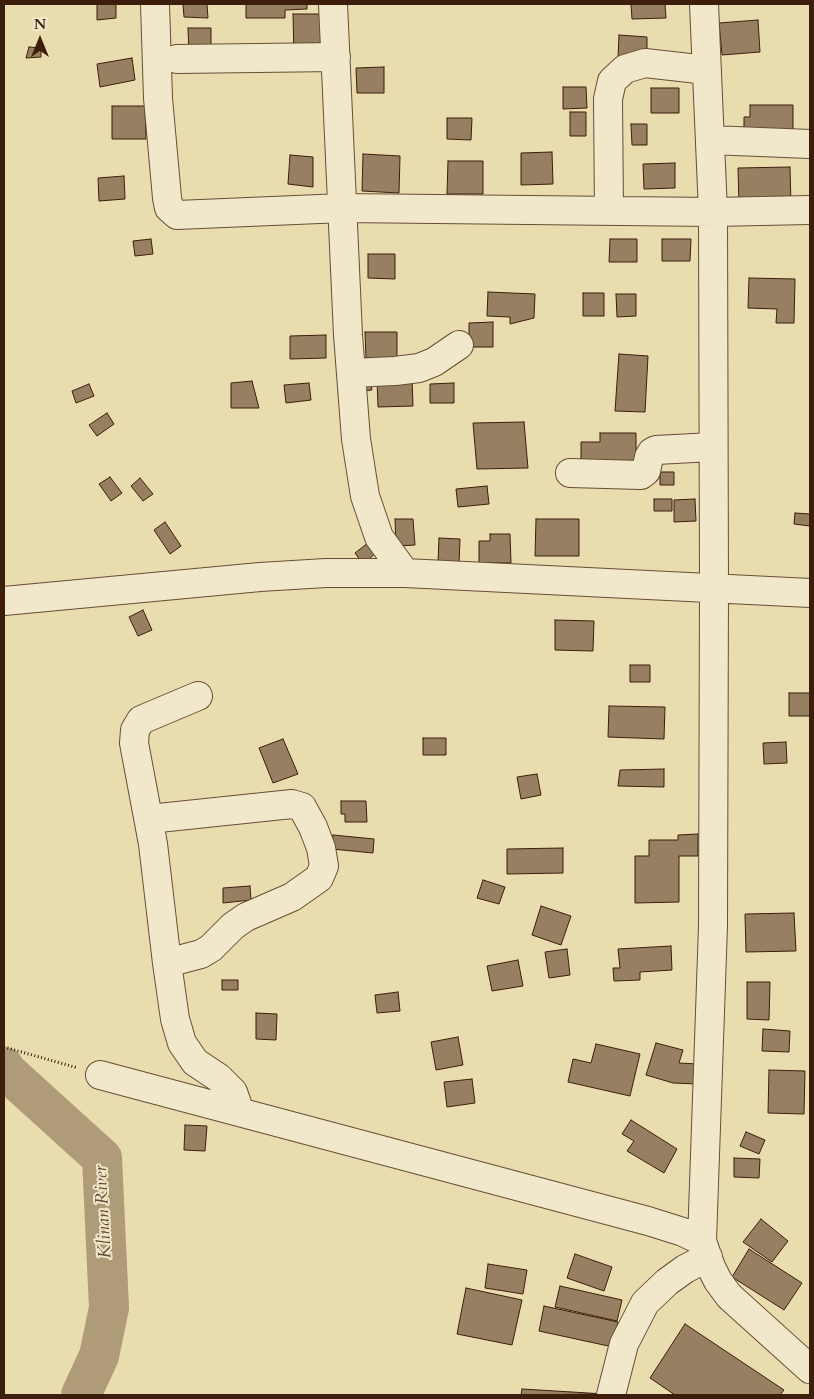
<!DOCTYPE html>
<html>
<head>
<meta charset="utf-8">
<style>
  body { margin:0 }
  #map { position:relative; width:814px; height:1399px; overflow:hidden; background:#e9dcaf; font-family:Cardo,serif }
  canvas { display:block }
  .frame { position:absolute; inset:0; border:5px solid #3d1d0c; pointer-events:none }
  .north { position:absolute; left:15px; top:15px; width:50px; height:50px; -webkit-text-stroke:4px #f1e8cb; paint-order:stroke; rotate:0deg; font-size:14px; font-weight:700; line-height:20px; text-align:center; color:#3d1d0c }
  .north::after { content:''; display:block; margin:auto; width:18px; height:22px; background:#3d1d0c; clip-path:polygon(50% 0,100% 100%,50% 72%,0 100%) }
</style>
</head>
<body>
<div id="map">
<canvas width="814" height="1399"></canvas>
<div class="frame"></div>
<div class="north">N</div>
</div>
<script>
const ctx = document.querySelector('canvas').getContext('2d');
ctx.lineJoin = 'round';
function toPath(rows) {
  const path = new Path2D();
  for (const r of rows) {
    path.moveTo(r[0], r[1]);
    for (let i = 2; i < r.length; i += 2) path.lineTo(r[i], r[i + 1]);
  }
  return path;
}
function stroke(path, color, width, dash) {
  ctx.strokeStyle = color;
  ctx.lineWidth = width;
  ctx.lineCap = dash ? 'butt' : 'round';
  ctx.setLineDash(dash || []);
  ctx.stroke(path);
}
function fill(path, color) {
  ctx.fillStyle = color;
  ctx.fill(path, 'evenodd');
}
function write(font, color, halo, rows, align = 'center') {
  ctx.font = font + ' Cardo,serif';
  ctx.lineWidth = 4;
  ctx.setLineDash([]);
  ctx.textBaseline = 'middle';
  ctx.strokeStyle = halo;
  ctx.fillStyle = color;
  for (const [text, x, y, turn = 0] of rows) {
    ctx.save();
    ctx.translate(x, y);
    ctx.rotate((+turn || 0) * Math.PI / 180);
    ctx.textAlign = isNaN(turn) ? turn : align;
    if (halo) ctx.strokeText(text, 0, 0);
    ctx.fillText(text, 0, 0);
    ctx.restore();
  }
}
stroke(toPath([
  [4,1067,5,1070,102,1158,109,1308,99,1356,81,1395]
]), '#af9b78', 40);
const building = toPath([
  [97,4,116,4,116,18,97,20,97,4],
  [183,4,207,4,208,18,184,17,183,4],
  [246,4,307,4,307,9,285,10,285,18,246,18,246,4],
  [631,4,665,4,666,18,632,19,631,4],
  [293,14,324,14,325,54,294,55,293,14],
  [758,20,760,52,722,55,719,23,758,20],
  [188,28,211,28,211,54,189,54,188,28],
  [619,35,647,37,647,60,618,58,619,35],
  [29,47,41,48,41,57,26,58,29,47],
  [132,58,135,80,100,87,97,64,132,58],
  [384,67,384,93,357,93,356,68,384,67],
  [563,87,586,87,587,108,563,109,563,87],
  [651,88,679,88,679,113,651,113,651,88],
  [750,105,793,105,793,136,744,136,744,117,750,117,750,105],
  [112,106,145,106,146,139,112,139,112,106],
  [570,112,586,112,586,136,570,136,570,112],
  [447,118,472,118,471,140,447,139,447,118],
  [631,124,647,124,647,145,632,145,631,124],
  [552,152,553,184,521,185,521,153,552,152],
  [363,154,400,156,399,193,362,191,363,154],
  [290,155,313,157,313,187,288,184,290,155],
  [448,161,483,161,483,194,447,194,448,161],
  [675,163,675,188,644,189,643,164,675,163],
  [790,167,791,204,739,205,738,168,790,167],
  [124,176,125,199,99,201,98,178,124,176],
  [151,239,153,254,135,256,133,241,151,239],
  [610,239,637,239,637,262,609,262,610,239],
  [662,239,691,239,690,261,662,261,662,239],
  [368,254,395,254,395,279,368,278,368,254],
  [749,278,795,279,794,323,776,323,777,309,748,308,749,278],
  [488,292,535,294,534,318,510,324,510,317,487,316,488,292],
  [583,293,604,293,604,316,583,316,583,293],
  [616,294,636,294,636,316,617,317,616,294],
  [493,322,493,347,469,347,469,323,493,322],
  [365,332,397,332,397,358,366,358,365,332],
  [326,335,326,358,290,359,290,336,326,335],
  [619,354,648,356,645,412,615,411,619,354],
  [412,378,413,406,378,407,377,380,412,378],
  [252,381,259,408,231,408,231,383,252,381],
  [309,383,311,400,286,403,284,385,309,383],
  [362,383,371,383,372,390,362,391,362,383],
  [454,383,454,403,430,403,430,384,454,383],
  [89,384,94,396,76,403,72,391,89,384],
  [107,413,114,424,97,436,89,425,107,413],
  [524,422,528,468,477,469,473,423,524,422],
  [600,433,636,433,636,472,581,472,581,442,600,442,600,433],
  [660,472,674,472,674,485,660,485,660,472],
  [110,477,122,493,111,501,99,484,110,477],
  [140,478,153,494,143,501,131,486,140,478],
  [487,486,489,504,458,507,456,489,487,486],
  [654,499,672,499,672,511,654,511,654,499],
  [695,499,696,521,674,522,674,500,695,499],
  [795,513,810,514,810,526,794,524,795,513],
  [395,519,413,519,415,545,396,546,395,519],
  [536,519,579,519,579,556,535,556,536,519],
  [165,522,181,546,170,554,154,530,165,522],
  [490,534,510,534,511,563,479,563,479,541,490,541,490,534],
  [439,538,460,539,459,564,438,563,439,538],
  [368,543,376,553,363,564,355,553,368,543],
  [143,610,152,630,138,636,129,617,143,610],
  [555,620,594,621,593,651,555,650,555,620],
  [630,665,650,665,650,682,630,682,630,665],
  [789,693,810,693,810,716,789,716,789,693],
  [609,706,665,707,664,739,608,737,609,706],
  [423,738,446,738,446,755,423,755,423,738],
  [283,739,298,774,273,783,259,748,283,739],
  [786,742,787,763,764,764,763,743,786,742],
  [664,769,664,787,618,786,620,770,664,769],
  [537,774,541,795,521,799,517,777,537,774],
  [341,801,366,801,367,822,345,822,345,814,341,814,341,801],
  [698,834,698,856,679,856,679,902,635,903,635,856,649,856,649,840,678,840,678,835,698,834],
  [333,835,374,839,373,853,332,849,333,835],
  [563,848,563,873,507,874,507,849,563,848],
  [483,880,505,887,499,904,477,898,483,880],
  [250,886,251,900,223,903,223,888,250,886],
  [541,906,571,916,561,945,532,935,541,906],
  [794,913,796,951,746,952,745,914,794,913],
  [671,946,672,970,640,972,640,980,614,981,613,968,620,968,618,949,671,946],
  [567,949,570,975,549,978,545,952,567,949],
  [518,960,523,986,492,991,487,966,518,960],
  [222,980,238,980,238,990,222,990,222,980],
  [747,982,770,982,769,1020,747,1019,747,982],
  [398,992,400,1011,377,1013,375,995,398,992],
  [256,1013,277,1014,276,1040,256,1039,256,1013],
  [763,1029,790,1031,789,1052,762,1051,763,1029],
  [458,1037,463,1065,436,1070,431,1042,458,1037],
  [656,1043,683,1050,679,1063,698,1064,697,1084,673,1083,646,1075,656,1043],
  [596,1044,640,1054,630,1096,568,1082,573,1059,591,1063,596,1044],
  [769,1070,805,1071,804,1114,768,1113,769,1070],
  [472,1079,475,1103,447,1107,444,1082,472,1079],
  [631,1120,677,1149,664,1173,627,1151,634,1141,622,1134,631,1120],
  [185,1125,207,1126,205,1151,184,1150,185,1125],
  [746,1132,765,1140,759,1154,740,1146,746,1132],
  [734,1158,760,1159,759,1178,734,1177,734,1158],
  [761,1219,788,1241,772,1262,743,1242,761,1219],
  [749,1249,802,1283,784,1310,732,1277,749,1249],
  [575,1254,612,1267,604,1291,567,1278,575,1254],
  [488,1264,527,1270,523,1294,485,1288,488,1264],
  [560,1286,622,1300,617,1321,555,1307,560,1286],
  [466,1288,522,1300,512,1345,457,1334,466,1288],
  [544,1306,618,1322,613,1347,539,1331,544,1306],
  [685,1324,784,1390,780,1395,675,1395,650,1378,685,1324],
  [522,1389,605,1394,521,1395,522,1389]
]);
fill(building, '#968061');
stroke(building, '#3d1d0c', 1);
const minor = toPath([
  [155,4,158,98,167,198,169,208,177,215,343,208,713,212,810,210],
  [333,4,348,335,356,439,365,496,379,537,405,573],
  [704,4,713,212,714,588,713,926,702,1241,711,1267,718,1281,729,1296,810,1369],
  [177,59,336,57],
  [710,140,810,144],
  [609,211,608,99,612,81,625,69,645,63,707,70],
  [351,373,395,371,419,368,434,362,459,345],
  [570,473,641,475,646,471,649,457,652,452,656,450,713,447],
  [4,601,260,577,326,573,405,573,810,593],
  [198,696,141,720,135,730,134,743,153,844,167,963,175,1019,182,1043,195,1062,219,1078,233,1092,240,1112],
  [149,819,292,804,302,807,313,827,321,848,324,866,319,878,292,897,246,917,233,926,211,948,201,954,167,963],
  [100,1075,648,1221,683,1232,702,1241],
  [611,1395,624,1344,645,1303,667,1282,685,1269,708,1257]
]);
stroke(minor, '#684d35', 30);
stroke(toPath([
  [4,1047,78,1068]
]), '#3d1d0c', 3, [1, 2.5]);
stroke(minor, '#f1e8cb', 28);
write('italic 18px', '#654932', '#f1e8cb', [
  ["Klinan River",104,1212,-93]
]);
</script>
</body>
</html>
